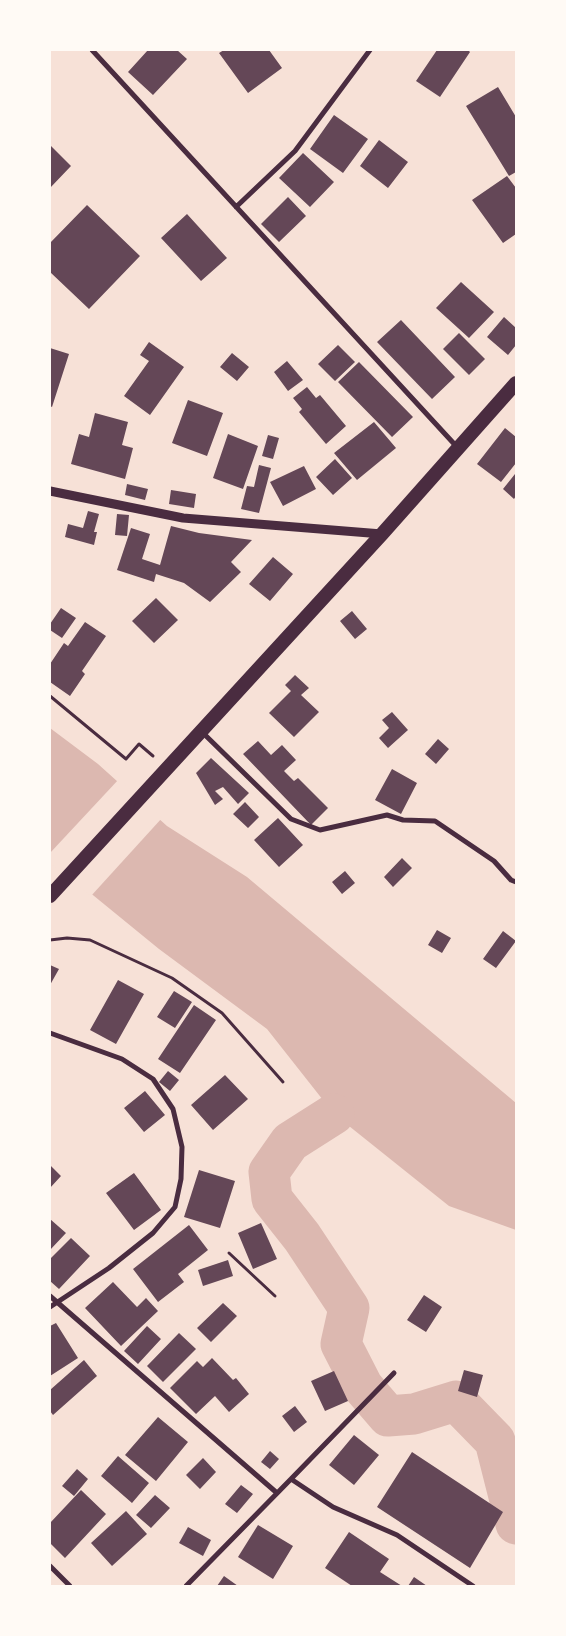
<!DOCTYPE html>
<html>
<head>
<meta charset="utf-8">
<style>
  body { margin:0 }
  #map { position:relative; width:566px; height:1636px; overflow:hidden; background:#f7e1d7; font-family:"Exo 2",sans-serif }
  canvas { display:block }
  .frame { position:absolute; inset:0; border:51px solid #fffaf5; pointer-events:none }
</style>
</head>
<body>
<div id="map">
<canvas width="566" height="1636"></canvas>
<div class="frame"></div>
</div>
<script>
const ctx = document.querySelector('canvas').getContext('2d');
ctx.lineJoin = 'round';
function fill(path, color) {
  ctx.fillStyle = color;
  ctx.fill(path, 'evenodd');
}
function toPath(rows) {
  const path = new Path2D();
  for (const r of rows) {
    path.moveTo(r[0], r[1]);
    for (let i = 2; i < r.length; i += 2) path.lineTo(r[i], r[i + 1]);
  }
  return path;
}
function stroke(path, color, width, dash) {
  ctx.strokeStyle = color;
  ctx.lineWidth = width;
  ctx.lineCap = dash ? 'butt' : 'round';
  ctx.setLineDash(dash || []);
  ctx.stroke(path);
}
fill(toPath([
  [50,728,98,764,167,826,247,877,516,1103,516,1230,449,1206,334,1114,267,1029,159,949,50,860]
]), '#dcb8b0');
fill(toPath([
  [119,779,162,818,91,896,50,863,50,853]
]), '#f7e1d7');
stroke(toPath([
  [334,1114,290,1142,269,1172,272,1199,302,1237,349,1308,341,1344,363,1387,388,1416,414,1414,456,1401,495,1441,516,1524]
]), '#dcb8b0', 41);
fill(toPath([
  [148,50,177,50,187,59,153,95,128,72],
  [224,50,269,50,282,68,248,93,219,53],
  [437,50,468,50,470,52,440,97,416,81],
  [498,87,516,117,516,172,509,176,466,106],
  [334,115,368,139,343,173,310,149],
  [379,140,408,162,388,188,360,166],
  [50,145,71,166,50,188],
  [303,153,334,182,310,207,279,178],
  [507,176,516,188,516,234,503,243,472,200],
  [288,197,306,216,279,242,261,224],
  [87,205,140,256,89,309,50,272,50,243],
  [187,214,227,258,201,281,161,238],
  [461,282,494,312,469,338,436,308],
  [504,317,516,328,516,345,508,355,487,337],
  [401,320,455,377,432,399,377,342],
  [459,333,485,359,469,375,443,349],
  [149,342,184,367,150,415,124,396,149,361,140,355],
  [338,345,355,362,335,381,318,364],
  [50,348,69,354,52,407,50,406],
  [232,353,249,367,237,381,220,367],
  [287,361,303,380,288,391,274,372],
  [359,362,413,417,392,437,338,382],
  [307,387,316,398,320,395,346,426,326,444,299,412,302,409,293,398],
  [188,400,223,413,207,456,172,443],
  [95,413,128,422,122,445,133,448,125,479,71,464,79,434,89,437],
  [374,422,396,448,357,480,334,453],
  [505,428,516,437,516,463,501,482,477,464],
  [228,434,258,446,243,489,213,478],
  [268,435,279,438,273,459,262,456],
  [335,459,352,478,333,495,316,477],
  [259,465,271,468,259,513,241,509,247,486,254,487],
  [304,466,316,489,283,506,270,482],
  [515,474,516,496,514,499,503,489],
  [127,484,148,489,145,500,125,495],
  [171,490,196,494,194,508,169,504],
  [88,511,99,514,94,532,97,532,94,545,65,537,68,524,83,528],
  [117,514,129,515,127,536,115,535],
  [171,526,199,533,252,540,231,562,241,572,210,602,184,583,156,574,154,582,117,570,131,528,150,534,142,559,160,565],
  [273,557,293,574,270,601,249,584],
  [156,598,178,620,154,643,132,621],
  [61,608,76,618,62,638,50,630,50,624],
  [352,611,367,629,355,639,340,621],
  [85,622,106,636,82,671,85,674,70,696,50,682,50,664,64,643,68,646],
  [295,675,309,688,301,695,319,712,294,737,269,713,291,691,285,685],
  [392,712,408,730,388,748,379,738,389,728,382,720],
  [438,739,449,749,436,764,425,754],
  [258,741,271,755,282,745,296,760,284,771,294,781,298,778,328,808,311,825,243,754],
  [211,758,249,793,238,804,223,787,215,791,223,799,215,805,196,773],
  [392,769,417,783,401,814,375,800],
  [245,802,259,817,248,828,233,814],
  [278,818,303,845,279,867,254,840],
  [402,858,412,868,393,887,384,877],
  [345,871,355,883,342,894,332,882],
  [437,930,451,938,442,953,428,945],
  [503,931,516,941,496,968,483,959],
  [50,965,59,969,50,985],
  [118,980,144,994,116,1044,90,1030],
  [174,991,192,1002,175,1028,157,1017],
  [194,1005,216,1020,180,1073,158,1059],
  [168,1071,179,1080,170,1091,159,1082],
  [225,1075,248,1099,213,1130,191,1105],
  [145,1091,165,1115,144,1132,124,1108],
  [50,1165,61,1176,50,1188],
  [199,1170,235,1181,220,1228,184,1217],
  [134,1173,161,1210,134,1230,106,1193],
  [50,1219,66,1233,50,1250],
  [261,1223,277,1259,253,1269,238,1233],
  [189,1225,208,1250,178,1274,184,1282,158,1302,133,1269],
  [71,1238,90,1256,59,1289,50,1281,50,1259],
  [228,1260,233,1276,203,1286,198,1270],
  [113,1282,137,1307,146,1298,158,1311,121,1346,85,1308],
  [424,1295,442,1307,426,1332,407,1320],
  [223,1303,237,1316,211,1342,197,1328],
  [56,1323,78,1358,50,1376,50,1326],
  [147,1326,161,1339,138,1364,124,1351],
  [179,1333,196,1349,163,1382,147,1366],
  [212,1358,233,1380,236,1378,249,1394,229,1412,215,1396,196,1414,170,1388,197,1361,203,1367],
  [84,1360,97,1376,53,1415,50,1411,50,1390],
  [464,1370,483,1375,477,1397,458,1391],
  [334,1371,348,1401,325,1411,311,1381],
  [295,1406,307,1422,294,1432,282,1416],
  [158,1417,188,1442,156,1481,125,1455],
  [354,1435,379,1455,354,1485,329,1465],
  [270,1451,279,1459,270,1469,261,1462],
  [412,1452,503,1512,470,1568,377,1507],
  [118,1456,149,1483,132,1503,101,1476],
  [203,1458,216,1472,200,1489,186,1475],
  [77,1469,88,1479,74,1496,62,1486],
  [241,1485,253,1494,237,1513,225,1504],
  [81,1490,106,1514,65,1558,50,1543,50,1523],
  [155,1495,170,1508,151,1528,136,1515],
  [126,1511,147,1534,112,1566,91,1543],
  [258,1525,293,1546,273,1579,238,1557],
  [188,1527,211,1540,203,1556,179,1543],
  [349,1532,389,1559,380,1572,402,1586,352,1586,325,1568],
  [224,1576,238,1586,217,1586],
  [414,1577,427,1586,408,1586]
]), '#644757');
stroke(toPath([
  [50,696,126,759,139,744,153,756],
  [50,940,67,938,90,940,172,978,222,1013,283,1082],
  [229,1253,275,1296]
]), '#4a2c40', 3);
stroke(toPath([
  [92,50,457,447],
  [236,207,295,151,370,50],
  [202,732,291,819,320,830,387,815,403,820,435,821,494,861,511,880,516,882],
  [50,1033,122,1059,153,1079,173,1109,182,1147,181,1179,175,1207,153,1233,109,1268,50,1307],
  [50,1296,277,1493],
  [291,1479,394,1373],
  [50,1566,70,1586],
  [186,1586,291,1479,333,1507,397,1535,473,1586]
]), '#4a2c40', 5);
stroke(toPath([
  [50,491,183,518,382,534]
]), '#4a2c40', 9);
stroke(toPath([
  [50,896,382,534,516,383]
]), '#4a2c40', 14);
</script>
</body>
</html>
